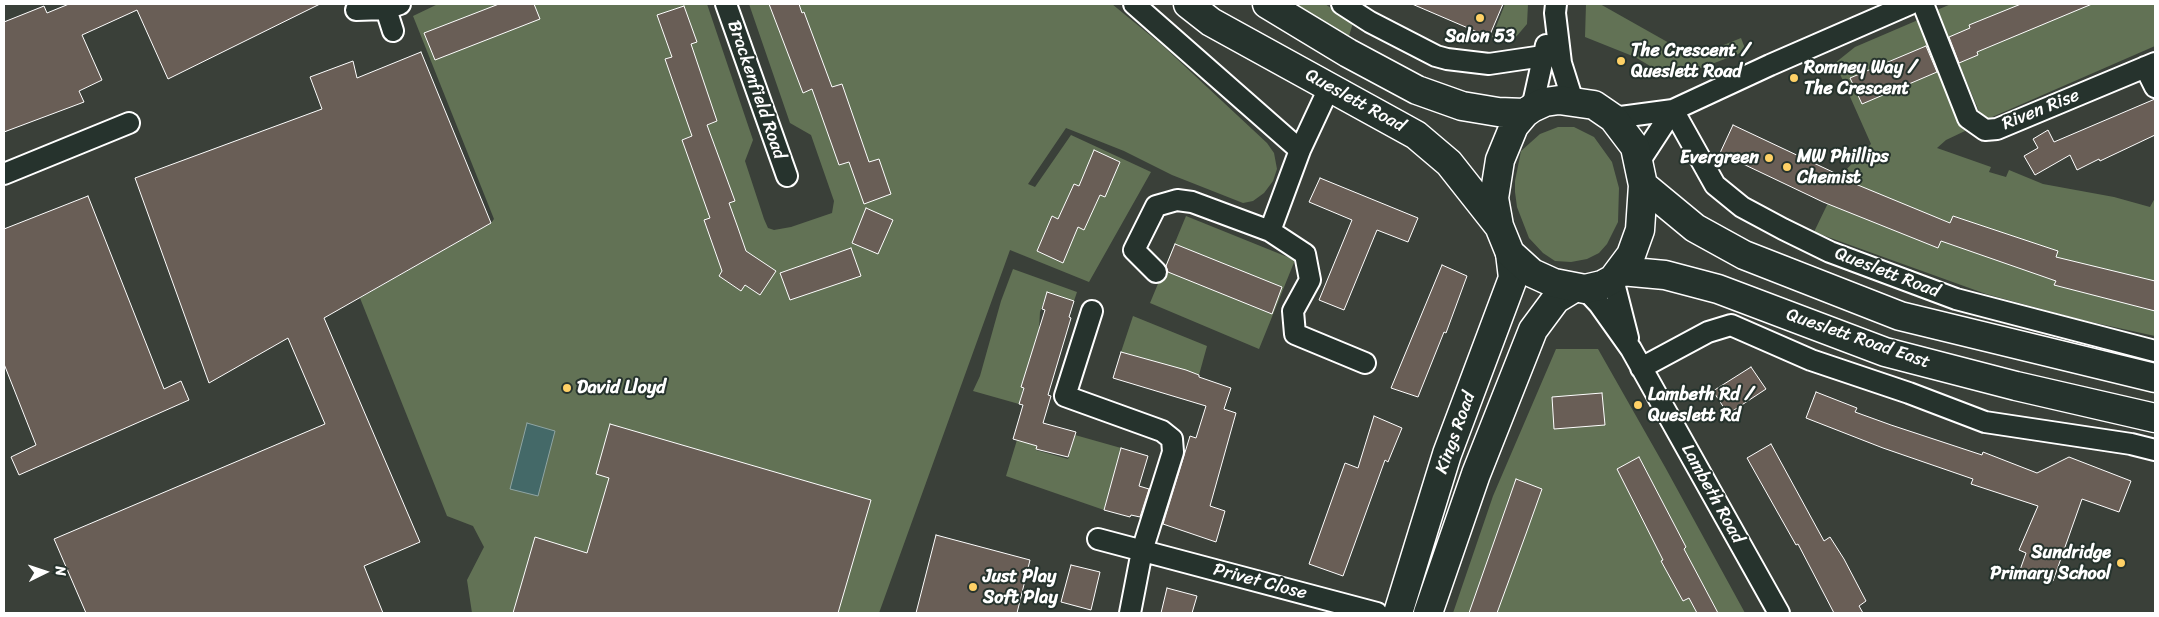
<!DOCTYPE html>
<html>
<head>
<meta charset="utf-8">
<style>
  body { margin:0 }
  #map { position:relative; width:2159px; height:617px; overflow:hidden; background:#3a4039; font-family:Sriracha,sans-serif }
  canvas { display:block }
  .frame { position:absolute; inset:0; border:5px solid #fff; pointer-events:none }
  .north { position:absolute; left:20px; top:547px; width:50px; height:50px; -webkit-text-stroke:4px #26332d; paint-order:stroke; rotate:86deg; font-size:14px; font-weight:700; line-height:20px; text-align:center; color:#fff }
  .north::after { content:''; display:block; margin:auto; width:18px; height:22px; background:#fff; clip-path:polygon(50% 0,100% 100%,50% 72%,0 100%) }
</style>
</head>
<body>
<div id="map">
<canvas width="2159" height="617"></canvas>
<div class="frame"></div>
<div class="north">N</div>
</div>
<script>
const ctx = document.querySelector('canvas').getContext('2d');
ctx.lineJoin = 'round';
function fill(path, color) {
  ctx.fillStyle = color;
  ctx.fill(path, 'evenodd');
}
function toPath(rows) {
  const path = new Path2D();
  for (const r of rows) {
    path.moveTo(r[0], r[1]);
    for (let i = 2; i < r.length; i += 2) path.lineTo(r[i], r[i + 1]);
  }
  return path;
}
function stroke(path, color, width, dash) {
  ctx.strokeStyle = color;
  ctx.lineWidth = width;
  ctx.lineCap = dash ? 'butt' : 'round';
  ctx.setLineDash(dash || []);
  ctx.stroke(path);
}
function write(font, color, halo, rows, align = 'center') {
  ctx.font = font + ' Sriracha,sans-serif';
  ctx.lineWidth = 4;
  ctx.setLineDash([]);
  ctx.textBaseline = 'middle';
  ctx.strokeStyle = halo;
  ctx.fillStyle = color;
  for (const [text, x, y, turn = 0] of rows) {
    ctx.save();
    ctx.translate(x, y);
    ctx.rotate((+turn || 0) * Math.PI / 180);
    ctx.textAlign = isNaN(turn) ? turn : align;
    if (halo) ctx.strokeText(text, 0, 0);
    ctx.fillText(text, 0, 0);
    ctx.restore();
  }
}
fill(toPath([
  [438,4,707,4,753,140,745,161,764,219,768,228,774,230,791,227,832,213,834,201,811,135,790,123,749,4,1112,4,1162,45,1267,143,1274,153,1277,169,1273,181,1264,193,1253,201,1243,203,1172,175,1124,151,1066,128,1028,184,1035,187,1071,135,1151,172,1089,282,1010,250,879,613,472,613,467,580,484,547,473,526,447,516,360,298,491,223,494,219,413,16],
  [1283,4,1325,4,1353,23,1349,36,1328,33],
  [1505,4,1528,4,1527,24,1510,44,1492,37],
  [1586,4,1600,4,1694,57,1741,38,1746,51,1672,79,1635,57,1585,37],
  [1951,4,2155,4,2155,46,1983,121,1937,10],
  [1918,20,1965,131,1946,140,1937,148,1991,167,1989,172,2006,177,2009,170,2043,184,2114,197,2150,207,2155,198,2155,336,2082,320,1986,294,1814,232,1842,174,1871,144,1835,63,1855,47],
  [1558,127,1574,127,1594,137,1612,162,1619,188,1618,222,1607,244,1599,253,1587,259,1571,262,1555,261,1543,253,1529,238,1517,207,1515,192,1515,181,1521,151,1540,134],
  [1186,216,1295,260,1259,349,1150,303],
  [1013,269,1077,292,1074,301,1047,293,1040,312,1039,329,1019,404,973,391,980,376,1001,301],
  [1133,316,1207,346,1199,375,1121,352],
  [1556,349,1598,349,1665,467,1745,613,1453,613,1493,496],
  [1075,435,1121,448,1104,510,1006,476,1017,440,1037,446,1036,450,1068,459]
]), '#627255');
const water = toPath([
  [527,423,555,431,538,496,510,489,527,423]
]);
fill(water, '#446968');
stroke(water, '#8fa5a4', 1);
const building = toPath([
  [69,4,320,4,168,79,137,10,82,35,102,80,79,91,84,102,4,132,4,22,44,6,47,13,69,4],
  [499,4,534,4,540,19,435,60,424,33,499,4],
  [769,4,799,4,802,13,804,12,832,87,842,84,869,162,879,159,891,194,864,204,849,162,839,165,812,89,803,93,769,4],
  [1412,4,1503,4,1489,37,1412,4],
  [2021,4,2092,4,1977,52,1978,55,1959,63,1949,37,1970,28,1969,25,2021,4],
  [684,6,697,42,691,44,717,121,707,125,735,201,729,203,738,228,746,251,776,271,760,295,745,285,741,291,719,276,722,271,704,220,710,218,682,140,692,136,665,59,672,57,657,15,684,6],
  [1926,46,1937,72,1862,104,1850,78,1926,46],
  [421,52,491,223,324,318,420,542,364,566,383,613,86,613,54,539,325,424,288,338,209,383,135,178,322,109,310,77,353,61,357,78,421,52],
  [2155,99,2155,135,2100,161,2099,159,2077,170,2070,155,2035,175,2024,156,2038,148,2033,139,2048,130,2054,142,2155,99],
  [1733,125,1837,174,1836,176,1950,223,1953,216,2058,251,2056,257,2155,281,2155,311,2054,285,2056,281,1941,241,1938,248,1823,202,1720,153,1733,125],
  [1094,150,1120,162,1105,197,1100,195,1084,230,1078,227,1063,263,1037,251,1052,216,1058,219,1074,184,1079,186,1094,150],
  [1320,178,1418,218,1408,242,1377,230,1344,310,1319,300,1352,220,1309,202,1320,178],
  [88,196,164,389,181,381,189,400,19,475,11,457,36,445,4,364,4,229,88,196],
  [866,208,893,220,878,254,852,243,866,208],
  [1175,244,1282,287,1272,314,1168,272,1166,266,1175,244],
  [851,248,861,276,790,300,780,273,851,248],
  [1442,265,1467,276,1446,333,1444,332,1418,397,1391,388,1442,265],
  [1047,292,1074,301,1069,317,1071,318,1048,395,1051,396,1043,423,1076,432,1068,457,1036,449,1037,446,1013,439,1023,405,1019,404,1024,388,1021,387,1045,310,1042,309,1047,292],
  [1121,352,1186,370,1199,375,1199,377,1231,388,1224,409,1236,413,1210,506,1225,511,1216,542,1163,524,1190,436,1196,438,1206,406,1113,378,1121,352],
  [1751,367,1766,389,1728,414,1713,391,1751,367],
  [1816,392,1857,408,1855,412,1891,425,1982,455,1983,452,2037,473,2069,457,2131,481,2119,512,2082,499,2053,581,2020,570,2026,553,2019,550,2038,506,1971,484,1973,479,1883,448,1806,418,1816,392],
  [1602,393,1605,425,1554,429,1552,397,1602,393],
  [1374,416,1402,428,1388,462,1385,460,1343,576,1309,564,1345,463,1358,468,1374,416],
  [610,424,871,500,838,613,513,613,535,537,587,553,609,478,596,474,610,424],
  [1771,444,1824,541,1830,537,1844,559,1866,601,1859,606,1863,613,1834,613,1798,544,1796,545,1747,458,1771,444],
  [1121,448,1148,456,1139,486,1149,489,1140,517,1131,515,1130,517,1104,510,1121,448],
  [1639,457,1686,547,1684,549,1718,613,1697,613,1689,598,1683,601,1661,561,1663,560,1617,469,1639,457],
  [1516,479,1542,489,1527,531,1497,613,1469,613,1516,479],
  [936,535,1030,560,1017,613,916,613,936,535],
  [1071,565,1100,572,1091,610,1061,602,1071,565],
  [1167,588,1197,596,1192,613,1161,613,1167,588]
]);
fill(building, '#695e56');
stroke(building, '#fff', 1);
const street = toPath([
  [726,4,787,176],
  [1134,4,1300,150],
  [1342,4,1370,22,1436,56,1447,59,1489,64,1543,56],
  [1556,4,1555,13,1561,63,1573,101],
  [1923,4,1968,118,1985,130,1997,129,2155,63],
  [386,9,393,31],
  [356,10,386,9,400,4],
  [2145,67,2155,87],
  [1329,88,1300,150,1270,231,1305,254,1310,280,1293,311,1295,334,1365,363],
  [1532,108,1546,45],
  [1673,110,1715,185,1742,207,1783,229,1830,252,1956,299,2155,351],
  [1613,118,1673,110,1770,65,1910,4],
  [1639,162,1673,110],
  [4,174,129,123],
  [1156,272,1134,250,1156,206,1177,200,1192,202,1270,231],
  [1613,279,1628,338],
  [1585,289,1599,304,1631,349,1779,613],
  [1092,311,1065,396,1162,431,1172,439,1173,452,1142,551,1130,613],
  [1641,368,1708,332,1731,325,1811,360,1909,393,1985,422,2131,444,2155,450],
  [1098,539,1377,613]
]);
const secondary = toPath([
  [1398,613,1447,454,1513,278,1510,253],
  [1428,613,1476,474,1533,330,1556,299,1574,288]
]);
const highway = toPath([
  [1188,4,1211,22,1416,135,1449,163,1498,225],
  [1267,4,1348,53,1417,90,1462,106,1498,112,1525,113],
  [1559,100,1594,105,1613,118,1635,147,1643,185,1640,230,1631,255,1613,279,1602,285,1585,289,1554,283,1532,273,1510,253,1499,226,1494,198,1500,160,1514,126,1525,113,1532,108,1545,102,1559,100],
  [1643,185,1695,228,1744,255,1900,316,2155,378],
  [1621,271,1665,275,1718,289,1885,352,2016,386,2155,418]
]);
stroke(street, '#fff', 24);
stroke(secondary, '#fff', 31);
stroke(highway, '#fff', 31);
stroke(street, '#26332d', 20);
stroke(secondary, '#26332d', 28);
stroke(highway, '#26332d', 28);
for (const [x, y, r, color] of [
  [1480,18,5,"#ffd166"],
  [1621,61,5,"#ffd166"],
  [1794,78,5,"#ffd166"],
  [1769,158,5,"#ffd166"],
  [1787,167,5,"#ffd166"],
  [567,388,5,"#ffd166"],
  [1638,405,5,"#ffd166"],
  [2121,563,5,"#ffd166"],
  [973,587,5,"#ffd166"]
]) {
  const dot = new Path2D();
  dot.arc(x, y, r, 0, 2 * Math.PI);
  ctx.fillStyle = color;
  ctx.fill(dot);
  stroke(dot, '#26332d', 2);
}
write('bold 18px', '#fff', '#26332d', [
  ["Salon 53",1480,37,"center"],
  ["The Crescent /",1631,51],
  ["Queslett Road",1631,72],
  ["Romney Way /",1804,68],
  ["The Crescent",1804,89],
  ["MW Phillips",1797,157],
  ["Chemist",1797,178],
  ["Evergreen",1759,158,"right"],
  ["David Lloyd",577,388],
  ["Lambeth Rd /",1648,395],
  ["Queslett Rd",1648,416],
  ["Sundridge",2111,553,"right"],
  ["Primary School",2111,574,"right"],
  ["Just Play",983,577],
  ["Soft Play",983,598]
], 'left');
write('18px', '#fff', '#26332d', [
  ["Brackenfield Road",756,90,71],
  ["Queslett Road",1355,101,29],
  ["Riven Rise",2041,110,-22],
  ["Queslett Road",1887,273,21],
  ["Queslett Road East",1858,339,19],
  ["Kings Road",1456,433,-70],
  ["Lambeth Road",1712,494,61],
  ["Privet Close",1260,582,15]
]);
</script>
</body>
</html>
